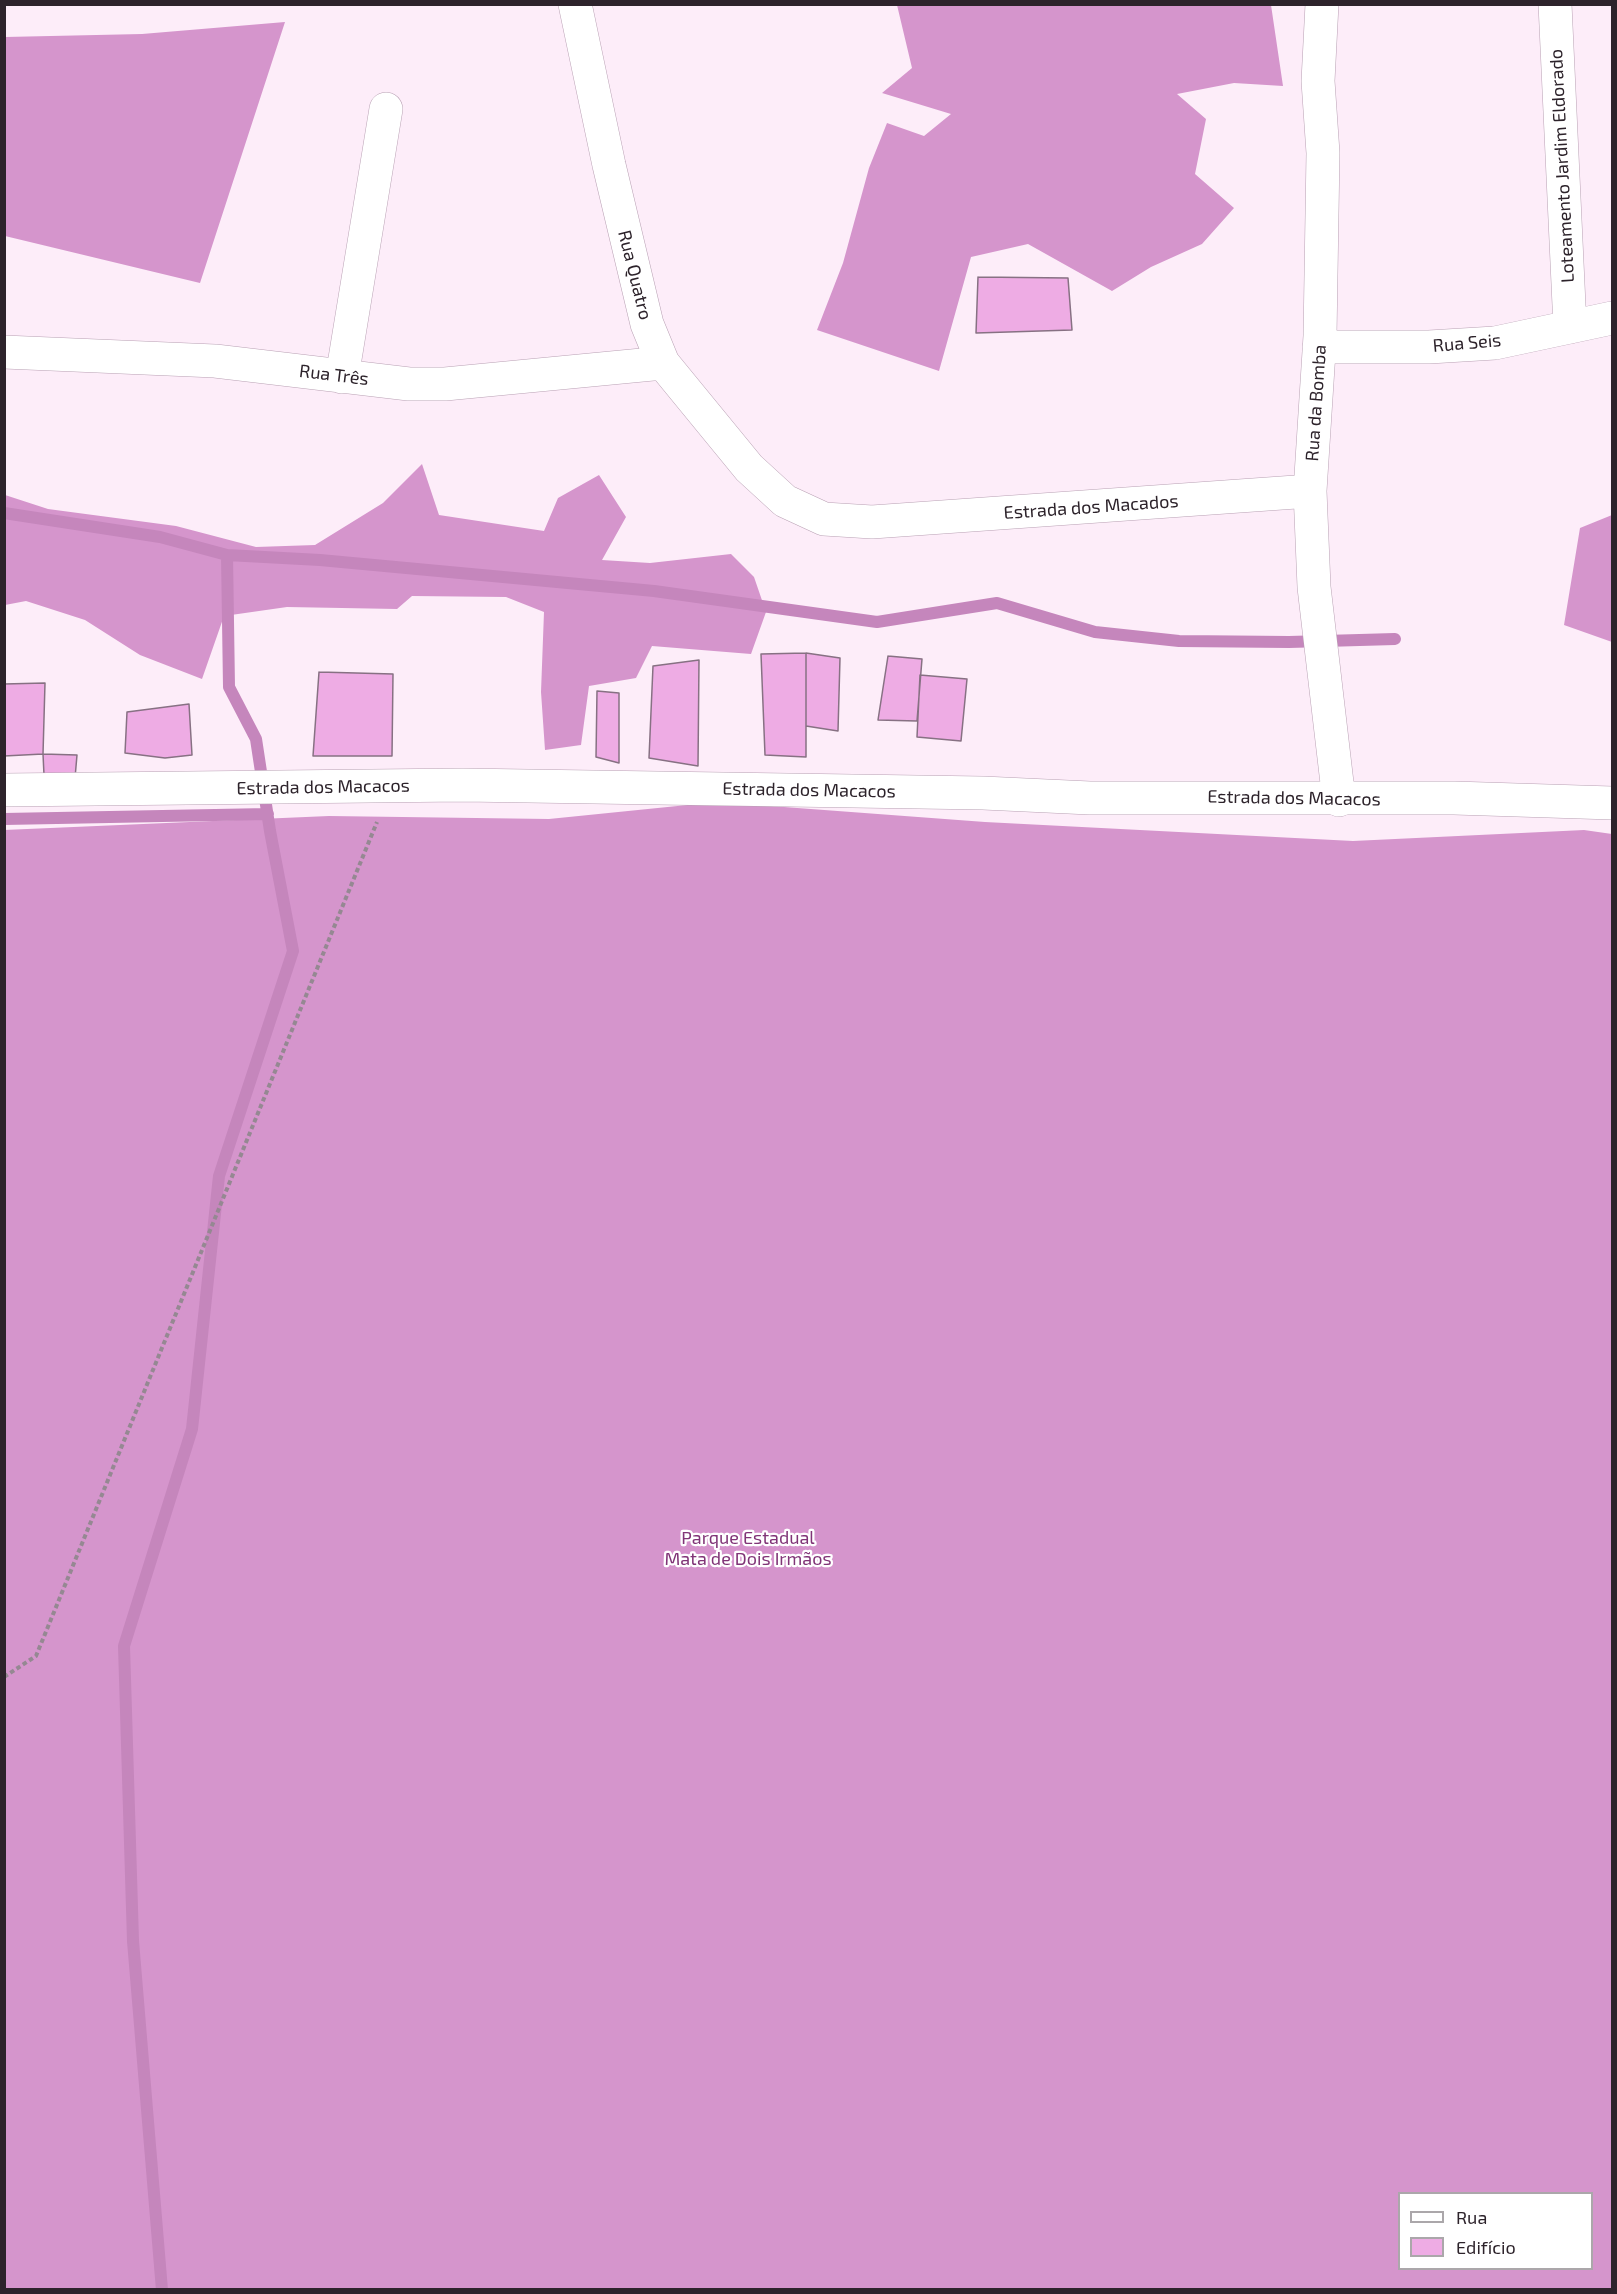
<!DOCTYPE html>
<html>
<head>
<meta charset="utf-8">
<style>
  body { margin:0 }
  #map { position:relative; width:1617px; height:2294px; overflow:hidden; background:#fdedf9; font-family:"Exo 2",sans-serif }
  canvas { display:block }
  .frame { position:absolute; inset:0; border:6px solid #2d232b; pointer-events:none }
  .legend { position:absolute; left:1398px; top:2192px; width:195px; height:78px; box-sizing:border-box; background:#fff; border:2px solid #aba7aa; margin:0; padding:8px 10px; list-style:none; font-size:18px; color:#2d232b }
  .legend li { display:flex; align-items:center; gap:12px; height:30px }
  .legend b { width:30px; border:2px solid #aba7aa }
</style>
</head>
<body>
<div id="map">
<canvas width="1617" height="2294"></canvas>
<div class="frame"></div>
<ul class="legend">
<li><b style="height:8px;background:#fff"></b>Rua</li>
<li><b style="height:16px;background:#eeace4"></b>Edifício</li>
</ul>
</div>
<script>
const ctx = document.querySelector('canvas').getContext('2d');
ctx.lineJoin = 'round';
function fill(path, color) {
  ctx.fillStyle = color;
  ctx.fill(path, 'evenodd');
}
function toPath(rows) {
  const path = new Path2D();
  for (const r of rows) {
    path.moveTo(r[0], r[1]);
    for (let i = 2; i < r.length; i += 2) path.lineTo(r[i], r[i + 1]);
  }
  return path;
}
function stroke(path, color, width, dash) {
  ctx.strokeStyle = color;
  ctx.lineWidth = width;
  ctx.lineCap = dash ? 'butt' : 'round';
  ctx.setLineDash(dash || []);
  ctx.stroke(path);
}
function write(font, color, halo, rows, align = 'center') {
  ctx.font = font + ' "Exo 2",sans-serif';
  ctx.lineWidth = 4.5;
  ctx.setLineDash([]);
  ctx.textBaseline = 'middle';
  ctx.strokeStyle = halo;
  ctx.fillStyle = color;
  for (const [text, x, y, turn = 0] of rows) {
    ctx.save();
    ctx.translate(x, y);
    ctx.rotate((+turn || 0) * Math.PI / 180);
    ctx.textAlign = isNaN(turn) ? turn : align;
    if (halo) ctx.strokeText(text, 0, 0);
    ctx.fillText(text, 0, 0);
    ctx.restore();
  }
}
fill(toPath([
  [897,5,1271,5,1283,86,1234,83,1177,94,1206,119,1195,174,1234,208,1202,244,1151,267,1112,291,1028,244,971,257,939,371,817,330,843,263,869,168,887,123,924,136,951,114,882,93,912,68],
  [285,22,200,283,5,236,5,37,142,34],
  [422,464,439,515,544,531,558,498,599,475,626,517,602,560,650,563,731,554,754,577,766,612,751,654,652,646,636,678,589,686,581,745,545,750,541,692,544,612,506,597,412,596,397,609,287,607,224,616,202,679,140,655,85,620,26,601,5,605,5,495,48,509,176,526,256,547,315,545,383,503],
  [1612,515,1612,642,1564,625,1580,528],
  [717,802,985,822,1353,841,1584,830,1612,834,1612,2289,5,2289,4,830,329,816,549,819],
  [1400,2194,1592,2194,1592,2268,1400,2268]
]), '#d595cc');
stroke(toPath([
  [4,513,160,537,227,555,229,687,256,739,270,831,293,951,219,1176,192,1429,124,1646,133,1941,162,2290],
  [227,555,320,560,654,591,877,622,997,603,1095,632,1179,641,1289,642,1395,639],
  [4,819,268,814]
]), '#c586bc', 12);
const building = toPath([
  [978,277,1068,278,1072,330,976,333,978,277],
  [806,653,806,757,765,755,761,654,806,653],
  [806,653,840,658,838,731,806,726,806,653],
  [888,656,922,659,917,721,878,720,888,656],
  [699,660,698,766,649,758,653,666,699,660],
  [319,672,393,674,392,756,313,756,319,672],
  [920,675,967,679,961,741,917,737,920,675],
  [45,683,43,754,4,756,4,684,45,683],
  [597,691,619,693,619,763,596,757,597,691],
  [189,704,192,755,165,758,125,753,127,712,189,704],
  [43,754,77,755,75,778,44,775,43,754]
]);
fill(building, '#eeace4');
stroke(building, '#877183', 1.5);
const minor = toPath([
  [575,4,609,165,647,324,663,363,749,468,785,501,824,519,872,522,1310,491],
  [1322,4,1318,81,1323,153,1320,336,1310,491,1314,587,1339,800],
  [1555,4,1570,327],
  [1319,347,1429,347,1495,343,1612,318],
  [4,352,215,361,409,384,445,384,663,363],
  [342,377,386,109]
]);
const major = toPath([
  [4,790,463,785,983,793,1090,798,1454,798,1612,803]
]);
stroke(minor, '#b9a1b4', 34);
stroke(major, '#b9a1b4', 34);
stroke(toPath([
  [4,1677,36,1656,377,822]
]), '#958892', 4, [4.5, 3]);
stroke(minor, '#fff', 33);
stroke(major, '#fff', 33);
write('18px', '#2d232b', '#fff', [
  ["Loteamento Jardim Eldorado",1562,166,-93],
  ["Rua Quatro",635,275,76],
  ["Rua Seis",1467,343,-5],
  ["Rua Três",334,375,7],
  ["Rua da Bomba",1316,403,-86],
  ["Estrada dos Macados",1091,507,-4],
  ["Estrada dos Macacos",323,787,-1],
  ["Estrada dos Macacos",809,790,1],
  ["Estrada dos Macacos",1294,798,1]
]);
write('18px', '#803477', '#fff', [
  ["Parque Estadual",748,1538],
  ["Mata de Dois Irmãos",748,1559]
]);
</script>
</body>
</html>
